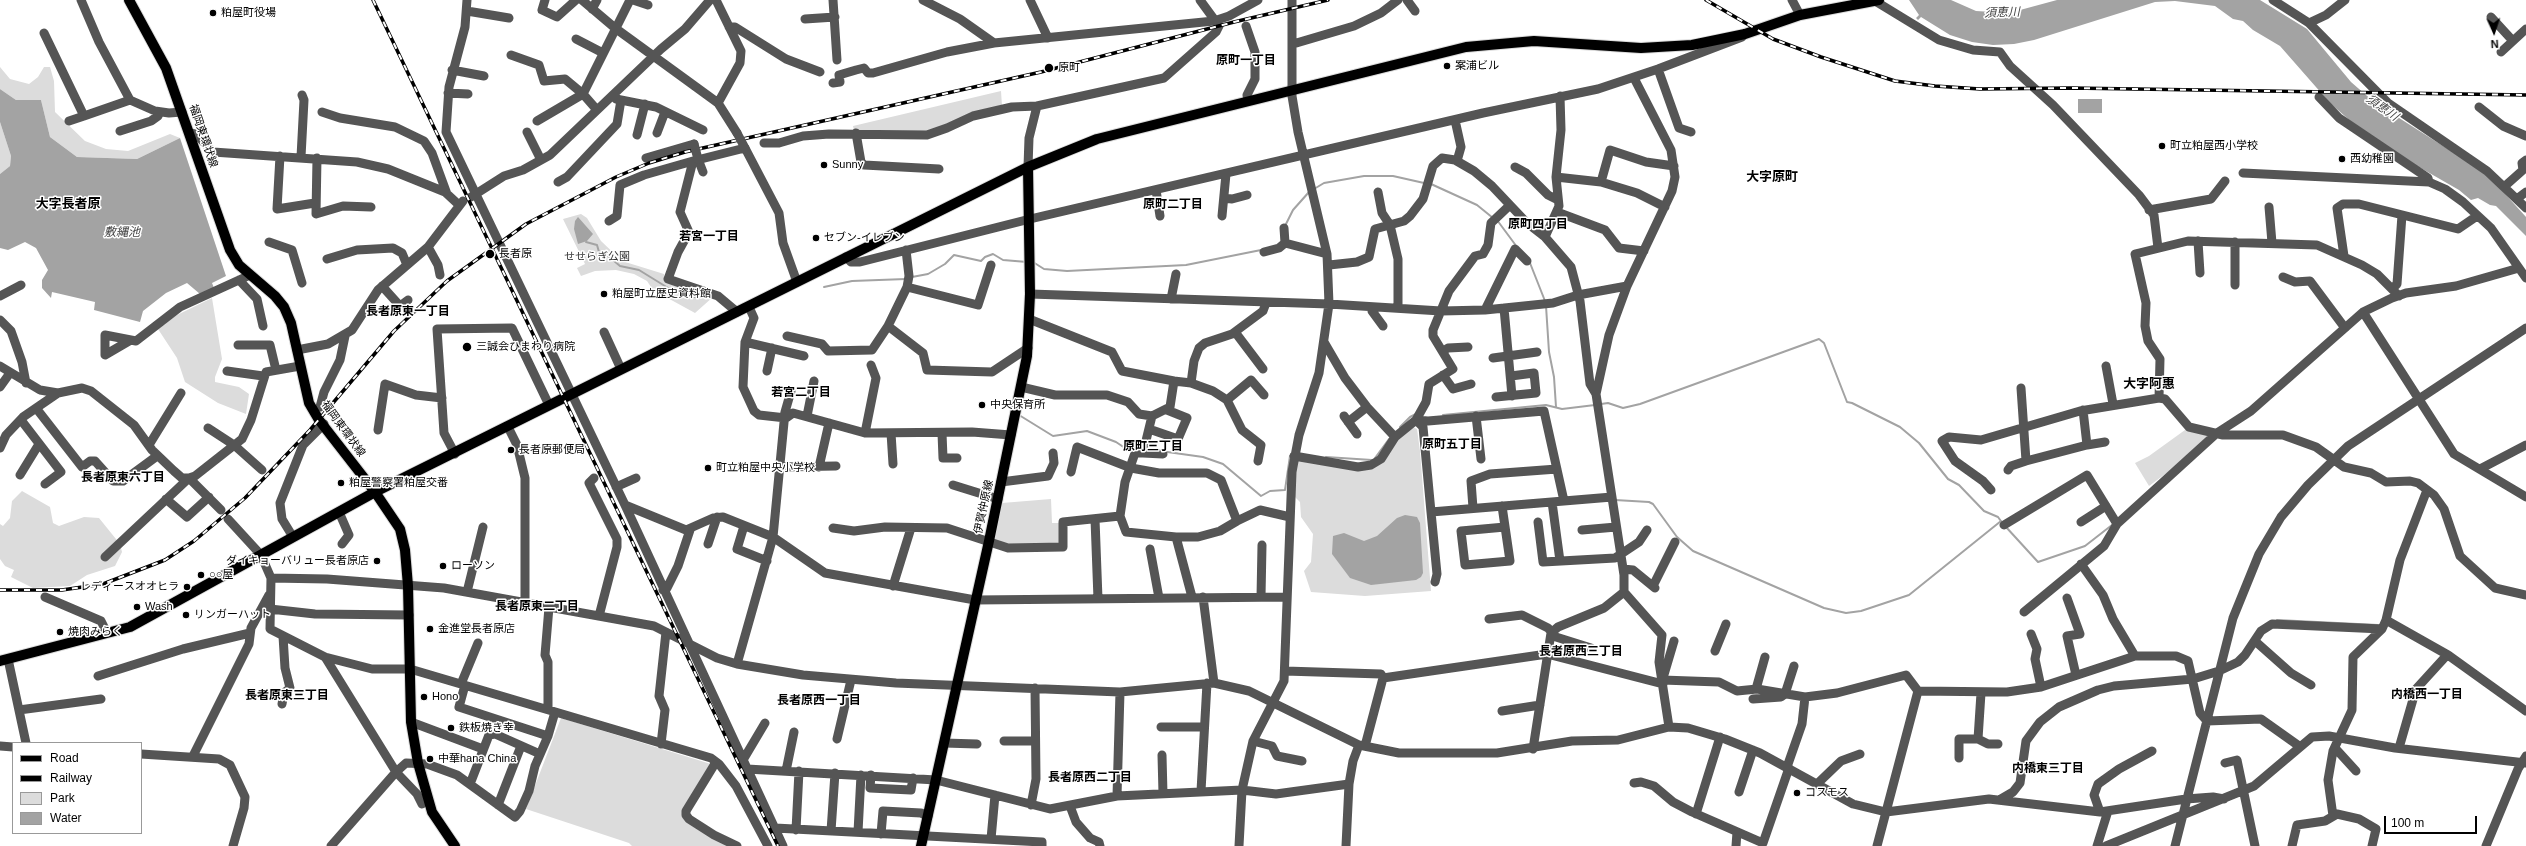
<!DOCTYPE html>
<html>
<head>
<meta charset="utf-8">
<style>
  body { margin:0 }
  #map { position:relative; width:2526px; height:846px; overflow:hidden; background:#fff; font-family:Helvetica,sans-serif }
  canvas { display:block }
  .legend { position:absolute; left:12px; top:742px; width:130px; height:92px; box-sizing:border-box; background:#fff; border:1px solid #999; margin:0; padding:5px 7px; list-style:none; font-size:12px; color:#000 }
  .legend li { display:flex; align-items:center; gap:8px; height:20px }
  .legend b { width:20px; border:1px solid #999 }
  .north { position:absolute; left:2474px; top:12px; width:40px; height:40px; -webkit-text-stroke:3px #fff; paint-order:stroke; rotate:177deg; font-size:11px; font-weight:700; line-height:16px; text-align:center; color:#000 }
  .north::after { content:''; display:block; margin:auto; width:14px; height:18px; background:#000; clip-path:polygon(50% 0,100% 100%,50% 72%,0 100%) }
  .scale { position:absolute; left:2384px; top:816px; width:93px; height:18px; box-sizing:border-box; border:2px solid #000; border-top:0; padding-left:5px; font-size:12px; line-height:14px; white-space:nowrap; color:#000; -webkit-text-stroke:3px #fff; paint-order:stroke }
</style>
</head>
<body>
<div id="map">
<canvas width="2526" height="846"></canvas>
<ul class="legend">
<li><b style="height:5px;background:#000"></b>Road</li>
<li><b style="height:5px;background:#000"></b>Railway</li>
<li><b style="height:11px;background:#dcdcdc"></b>Park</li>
<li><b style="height:11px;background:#a3a3a3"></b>Water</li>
</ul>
<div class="north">N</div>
<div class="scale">100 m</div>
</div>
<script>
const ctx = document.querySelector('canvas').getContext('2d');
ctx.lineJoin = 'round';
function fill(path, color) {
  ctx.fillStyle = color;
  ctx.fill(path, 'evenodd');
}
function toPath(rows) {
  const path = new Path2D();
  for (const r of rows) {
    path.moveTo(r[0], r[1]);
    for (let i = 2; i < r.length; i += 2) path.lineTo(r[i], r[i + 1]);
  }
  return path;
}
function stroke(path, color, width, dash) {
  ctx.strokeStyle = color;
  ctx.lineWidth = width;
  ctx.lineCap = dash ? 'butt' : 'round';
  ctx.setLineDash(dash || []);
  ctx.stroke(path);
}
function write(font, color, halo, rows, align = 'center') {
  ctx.font = font + ' Helvetica,"Noto Sans JP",sans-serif';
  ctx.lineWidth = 3;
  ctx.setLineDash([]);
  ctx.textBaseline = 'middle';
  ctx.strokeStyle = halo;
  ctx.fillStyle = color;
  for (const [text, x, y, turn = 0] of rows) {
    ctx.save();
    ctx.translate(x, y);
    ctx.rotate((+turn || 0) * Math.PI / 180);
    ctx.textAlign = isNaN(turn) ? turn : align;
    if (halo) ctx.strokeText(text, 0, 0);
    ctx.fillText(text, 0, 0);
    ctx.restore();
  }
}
fill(toPath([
  [0,67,10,79,29,84,38,77,44,67,50,67,54,81,55,112,85,141,106,149,128,151,170,134,180,138,137,159,77,157,50,137,41,100,16,100,0,89],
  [1001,91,1002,106,924,133,854,131,853,126],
  [0,122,11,156,10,166,0,174],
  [581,214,587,218,601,241,622,261,664,274,664,281,713,297,695,313,653,290,647,281,634,274,616,270,595,271,581,276,577,268,585,264,563,219],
  [212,298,222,359,215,377,215,382,239,387,249,394,246,414,218,403,185,382,177,358,158,329,177,315],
  [1413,427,1417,429,1420,451,1431,591,1365,596,1311,592,1304,571,1311,562,1313,534,1301,517,1300,502,1294,496,1297,460,1363,469],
  [2185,430,2209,434,2172,469,2149,486,2135,463,2149,456],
  [22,491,50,507,53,523,59,526,84,517,99,518,120,544,122,552,115,566,87,575,70,586,33,588,11,577,14,570,5,566,0,559,0,524,3,526,10,518,12,501],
  [1051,499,1052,523,1061,523,1061,544,1010,545,993,539,1002,503],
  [561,718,711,764,683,813,730,846,632,846,629,843,526,809]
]), '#dcdcdc');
fill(toPath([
  [1909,0,1951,0,1976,11,2009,13,2057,0,2260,0,2307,29,2351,82,2374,102,2487,174,2526,217,2526,236,2496,206,2490,205,2478,198,2471,200,2459,190,2405,159,2355,125,2330,103,2280,46,2253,30,2243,21,2233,19,2215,6,2175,1,2155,2,2034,40,2014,44,1993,45,1972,42,1950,35,1921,17,1918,20,1916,18,1919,15],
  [0,89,16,100,41,100,50,137,77,157,137,159,180,138,226,276,212,283,214,288,200,294,187,283,166,293,143,311,140,322,94,310,95,302,52,292,51,298,42,288,42,280,48,270,36,248,25,242,8,250,0,248,0,174,10,166,11,156,0,122],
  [2078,99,2102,99,2102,113,2078,113],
  [578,217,593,234,587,241,578,244,574,229,575,221],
  [1405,515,1417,517,1420,523,1423,573,1421,577,1416,580,1371,585,1350,578,1332,554,1333,536,1344,533,1364,541,1377,536,1397,518]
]), '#a3a3a3');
stroke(toPath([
  [1431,184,1477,205,1493,218],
  [1314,189,1324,183,1364,176,1393,176,1424,183],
  [1497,220,1517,247],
  [1285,226,1293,210,1309,192],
  [586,242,597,245,599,252,607,255,620,266,639,270,673,291,695,297],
  [1033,262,1044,269,1067,271,1186,265,1261,250],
  [1530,263,1545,301],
  [912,277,928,274,945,264,954,255,981,261,985,257,993,254,1003,260,1027,262],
  [824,287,852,281,906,279],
  [1546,306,1549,352,1554,377,1556,407],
  [1601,404,1608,403,1623,408,1640,404,1819,339,1824,343,1847,402,1852,403,1900,427,1919,443,1948,479,1959,485,1984,511,1998,517,2003,524],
  [1019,415,1053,436,1087,431,1116,442,1125,448,1134,449],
  [1443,415,1546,405,1562,409,1595,405],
  [1400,427,1410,417,1416,414],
  [1146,449,1203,457,1223,464,1261,496,1270,491,1285,490,1290,456],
  [1326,457,1372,460],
  [1375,458,1389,439],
  [1615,500,1649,502,1653,504,1677,537,1693,551,1824,608,1846,613,1861,611,1909,595,2001,521],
  [2006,527,2038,562,2085,546,2112,525],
  [2277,620,2378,625]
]), '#a3a3a3', 2);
const major = toPath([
  [129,0,166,68,230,250,239,265,275,296,284,307,291,323,309,403,319,420,375,492,400,529,405,550,408,586,411,722,418,763,432,812,455,846],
  [0,661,130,627,375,492,1028,167,1097,139,1466,47,1534,41,1641,48,1692,45,1745,34,1800,15,1879,0],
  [921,846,989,541,1027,356,1030,294,1028,167]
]);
stroke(major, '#dbdbdb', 12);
stroke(toPath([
  [81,0,99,42,130,100,155,111,169,113,182,112],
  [467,0,465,27,449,87,446,132,625,505,783,846],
  [545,0,542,10,557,17,576,0],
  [582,0,615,28,718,103],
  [633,0,648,5],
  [716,0,741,51,740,63,718,103,737,133],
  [833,0,837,60],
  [923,0,960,19,994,43],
  [1030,0,1048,38],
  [1407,0,1415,11],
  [1792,0,1800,15],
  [2273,0,2309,23,2388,103,2487,171,2526,208],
  [1875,1,1939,40,1973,50,2000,52,2010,66,2053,105,2139,195,2154,215,2158,248],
  [592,9,597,0],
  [467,11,509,18],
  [2491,17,2513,41],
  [805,19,835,17],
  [2309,23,2326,15,2345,0],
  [1246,26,1255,52,1255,79,1247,95,1248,100],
  [729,27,735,27,786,59,820,72],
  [44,33,84,116,130,100],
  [576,39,603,53],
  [1293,44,1354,26,1381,13,1398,0],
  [2501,52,2526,29],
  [511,55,539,65,544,81,565,79,583,94,597,110],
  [1658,69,1679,128,1691,132],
  [452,70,484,76],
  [1634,78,1671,150,1675,177,1672,191,1627,286,1609,335,1596,394,1624,575,1624,592,1662,635,1659,662,1669,727],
  [833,83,840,82,839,75,856,70,864,68,868,73,873,73,947,52,994,43,1214,21,1229,16,1258,0],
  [448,93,468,94],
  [2319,97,2339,118,2428,178,2429,182],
  [616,99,656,107,703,130],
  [2479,107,2503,126,2526,136],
  [322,112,340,118,395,127,424,141,432,153,447,194],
  [1455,120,1461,147,1457,161],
  [69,121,84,116],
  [537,121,583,94,630,0],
  [120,131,151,121,158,116,160,112],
  [527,132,541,160],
  [189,133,196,134,213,152,357,162,388,169,445,192,459,205],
  [657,133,665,112],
  [856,133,861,162,864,165,939,169],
  [637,135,645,104],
  [764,143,779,143,803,136,829,134,927,135,947,128,973,116,1012,107,1037,106],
  [280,156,277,209,315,203],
  [301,157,304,100,302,95],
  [317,158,316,214,343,206,371,207],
  [646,158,694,144],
  [698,159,703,172],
  [1028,167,1029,138,1037,106,1164,78,1216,32,1219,26,1200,0],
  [1515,167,1526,173,1548,195,1558,200],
  [2243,173,2429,182,2445,189,2463,202,2491,228,2526,278],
  [1556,177,1601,182,1637,193,1665,207],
  [558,182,567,177,617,124,621,100],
  [1601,182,1610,150,1646,162,1674,166],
  [2505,186,2523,170,2522,163,2526,160],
  [1156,190,1160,216],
  [1378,192,1382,213,1390,225,1398,259,1398,308],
  [471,197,504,176,523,170,550,155,661,49,685,29,710,0],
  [1224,198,1232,199,1247,195],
  [2518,198,2526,192],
  [2269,207,2272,243],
  [2149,210,2211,199,2225,181],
  [1557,212,1605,230,1619,248,1644,251],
  [1222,216,1226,174],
  [609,221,617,216,620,185,644,175,693,161],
  [1545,237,1559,206,1556,177,1561,130,1560,96],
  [2198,241,2200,273],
  [269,242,292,250,302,283],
  [2235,242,2235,285],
  [1285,243,1327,254],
  [428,247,438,265,440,275],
  [1264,252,1279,248,1285,243,1284,228],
  [2344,256,2337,208,2343,204,2359,204,2458,229,2477,216],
  [846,257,851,262,860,262,1030,219,1483,113,1598,89,1658,69,1742,37],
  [327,259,357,250,393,248,402,253,407,265],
  [1329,265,1357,262,1369,257,1375,229,1404,221,1410,216,1423,199,1433,166,1442,158,1455,160,1474,171,1492,186,1527,223,1545,237,1571,267,1580,301,1590,384,1596,394],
  [2283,277,2295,282,2310,281,2345,328],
  [239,280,257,299,263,326],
  [382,286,400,306,408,300],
  [907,287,978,305,991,265],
  [2392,289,2397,284,2402,215],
  [1030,294,1329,304,1441,311,1485,310,1553,303,1578,295,1627,286],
  [0,296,21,285],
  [1171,299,1176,274],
  [749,307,754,318,745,342,743,387,754,411,759,415,786,418],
  [1372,307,1372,311,1383,326],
  [1504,308,1512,396],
  [1485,310,1515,249,1527,261],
  [737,312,718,296,668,279,678,252,689,232,680,212,693,161,745,148,779,213,783,243,797,282],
  [2363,312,2454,454,2526,497],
  [1029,319,1112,352,1122,371,1174,381],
  [0,320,11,331,22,362,26,383],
  [888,326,923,353,927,370,992,372,1028,348],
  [604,332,621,369],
  [1235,332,1263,369],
  [787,336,822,344,828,351,872,350,888,326,907,287,909,276,906,250],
  [129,341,105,355,105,335,136,341,180,307,250,275],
  [745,342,804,356],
  [1324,342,1345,378,1367,407,1395,437],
  [238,345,270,345,276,370],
  [297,350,328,344,352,330,378,290,428,247,463,201],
  [1443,351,1448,348,1468,347],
  [1493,358,1537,352],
  [0,366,40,390,58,393,82,388,91,391,134,425,152,450,174,471,182,478,189,478,195,476,242,439,251,420,266,372,300,366],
  [2106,366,2113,404],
  [227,371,263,376],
  [767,371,772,348],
  [1443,375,1453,389,1471,384],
  [1191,383,1213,391,1227,400,1242,430,1261,445,1258,461],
  [0,387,10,373],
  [1021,387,1055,395,1107,395,1128,402,1139,414,1152,416,1170,407,1174,381,1191,383,1194,361,1199,348,1205,343,1232,334,1263,311,1266,303],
  [2021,388,2026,461,2087,445,2083,410],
  [1496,397,1536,393,1534,373,1511,376],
  [2159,398,2160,359,2148,341,2145,326,2146,303,2135,254,2188,241,2317,245,2362,265,2377,274,2399,296],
  [1227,400,1251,380,1264,395],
  [320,407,324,392,340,360,345,336],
  [36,408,82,467,90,461,95,461,113,481,123,481,157,456],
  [807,416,814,381],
  [1344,416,1357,434],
  [1476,416,1481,459],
  [786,418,793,413,865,433,972,432,1011,435],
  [21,420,61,472,45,484],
  [1416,420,1423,427,1431,512,1612,497],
  [1416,420,1428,421,1544,411,1564,501],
  [1348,422,1367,407],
  [508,427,517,445,525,478,525,603],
  [208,428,234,445,262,470],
  [1149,429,1178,439,1187,418,1167,410],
  [378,430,385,384,416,395,442,398],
  [865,433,876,378,871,365],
  [891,433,893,464],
  [942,433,943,458,957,458],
  [149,445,181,393],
  [2087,445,2105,442],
  [0,448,6,435,23,417,58,393],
  [1143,453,1163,454],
  [455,454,444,433,437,329,512,328,549,405],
  [1294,456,1358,467,1371,465,1381,459,1395,437,1416,420,1426,402,1429,384,1453,369,1433,336,1433,330,1449,291,1475,256,1483,254,1488,245,1491,223,1510,205],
  [781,467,836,466],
  [819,467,829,423],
  [2480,469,2526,445],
  [2008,470,2011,466,2026,461],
  [1071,472,1077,447,1131,468,1159,473,1207,473,1221,480,1237,521,1260,510,1290,517],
  [20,475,39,444],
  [189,478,221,510],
  [594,478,589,483,617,539,617,547,599,616],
  [1001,482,1048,476,1054,463,1053,453],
  [953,485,998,499],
  [616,487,636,478],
  [1991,490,1983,481,1955,461,1942,441,1949,437,1981,440,2080,411,2159,398,2165,399,2189,427,2223,435,2283,435,2316,447,2344,467,2371,473,2386,482,2410,481,2418,483,2434,495,2444,509,2460,556,2495,588,2526,595],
  [166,499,187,517,209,497],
  [1552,502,1560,561],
  [625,505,686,530,713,518,723,517,773,537,825,573,975,600,1287,597],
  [1502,506,1510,561,1465,565,1461,531,1505,527],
  [1473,508,1471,481,1490,474,1557,469],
  [339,512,349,535,342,544],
  [1431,512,1437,574,1435,582],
  [1120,516,1126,532,1176,537,1198,537,1220,531,1237,521],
  [228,519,261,555,271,578,270,629,325,657,372,669,410,669,711,758,719,764,736,786,768,846],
  [1095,519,1098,599],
  [1538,522,1543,562,1615,558,1639,542,1647,530],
  [2081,522,2106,506],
  [2004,525,2087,475,2117,524],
  [744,526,737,549,767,561],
  [833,528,854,531,885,527,947,528,1008,548,1063,547,1063,522,1120,516,1125,482,1135,453,1143,453,1152,416],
  [1582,530,1616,527],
  [293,537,282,519,280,503,303,445,324,424],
  [1176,537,1192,597],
  [708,544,717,517],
  [1150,549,1159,598],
  [105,557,189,478],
  [2081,564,2103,595,2113,619,2135,656],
  [1623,569,1633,570,1655,588],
  [271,578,327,579,444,588,654,626,717,658,737,664,803,675,896,683,1120,692,1214,683,1249,691,1359,745,1399,753,1497,753,1572,741,1618,740,1669,727,1688,728,1725,739,1760,753,1853,804,1886,812,1989,799,2100,812,2186,799,2213,797,2224,799],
  [893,586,911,528],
  [1653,586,1675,542],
  [663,590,667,588,678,566,690,530],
  [467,592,483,527],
  [45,597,101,621,107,633],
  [1203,597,1214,683],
  [1261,597,1262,545],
  [2067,598,2080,634,2067,636,2076,675],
  [270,609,315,614,409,615],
  [2024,612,2104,546,2117,524,2217,433,2251,411,2363,312,2392,298,2406,293,2456,286,2519,268],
  [1489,619,1522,615,1548,628,1556,637,1591,648],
  [2386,620,2448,655,2526,711],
  [2031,634,2037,649,2035,659,2041,687],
  [2255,641,2291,673,2311,685],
  [1715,651,1726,624],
  [325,657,396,772,417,794,422,804],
  [8,659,26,743],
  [737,664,773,537,785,412,791,391],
  [1285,671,1381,674,1383,678,1547,654,1663,684],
  [98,676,183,649,250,633],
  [1663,678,1674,641],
  [1662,680,1719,682,1737,691,1757,689,1805,697,1837,693,1906,675,1918,691,1877,846],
  [461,684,478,643],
  [465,685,459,707,548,736],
  [1756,689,1765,657],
  [1918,691,2007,692,2041,687,2135,656,2176,656,2188,661,2200,713,2207,721,2261,719,2299,746],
  [1981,693,1978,739,1988,744,1998,744],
  [1753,699,1781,697,1785,694,1794,666],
  [282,704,284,693,290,688,285,668,283,636],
  [548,709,548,662,545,655,549,607],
  [19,710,101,699],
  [1502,711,1540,705],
  [411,722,483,749],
  [1161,727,1204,727],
  [837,739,851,680],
  [1004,741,1035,741],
  [1253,741,1272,746,1277,756,1302,761],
  [944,743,977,744],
  [661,744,665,710,659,696,666,632],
  [0,746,13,747],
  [1365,746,1383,678],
  [2335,748,2356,771],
  [2399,748,2416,689,2447,655],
  [1533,749,1551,633,1558,627,1604,608,1624,592],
  [141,754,219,759,230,765,245,797,244,808,233,846],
  [1162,755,1163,794],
  [193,756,249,644,251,628,269,595],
  [1959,758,1959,739,1978,739],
  [743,760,765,723],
  [716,762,686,811,686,815,689,819,714,835,737,846],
  [2225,763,2237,760,2255,846],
  [1787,767,1802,724,1805,697],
  [747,769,936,780,1050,809,1117,796,1242,790,1276,794,1349,784],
  [786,771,794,732],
  [871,775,870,788,911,790,913,778],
  [1634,783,1641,782,1654,786,1673,802,1692,812,1763,843,1789,768],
  [470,784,489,735,495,734,540,754],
  [1817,784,1841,761,1860,754],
  [1201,791,1207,683],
  [1739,792,1753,750],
  [1117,796,1120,692],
  [2001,799,2013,792,2020,783,2026,741,2040,722,2059,707,2098,690,2114,686,2193,679,2219,671,2238,662,2245,655,2261,631,2272,624,2382,629],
  [498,805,521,746],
  [1031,805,1036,779,1035,688],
  [1070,806,1076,822,1090,838,1099,842,1100,846],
  [2100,812,2094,795,2098,784,2119,769,2152,751],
  [1696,814,1720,737],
  [2333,816,2328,780,2333,751,2352,710,2353,657,2382,629,2386,620,2400,560,2427,490],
  [775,828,1042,842,1042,846],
  [796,830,799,771],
  [831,831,835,773],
  [858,832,861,775],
  [881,834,883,811,921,813,928,816],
  [991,839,995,795],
  [331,846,396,772,406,763,427,764,457,775,515,817,520,811,529,791,535,766,548,736,555,712],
  [1239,846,1242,790,1253,741,1284,681,1292,472,1299,435,1319,373,1329,304,1327,254,1298,132,1292,96,1292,0],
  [1346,846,1349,784,1353,761,1359,745],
  [1736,846,1737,832],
  [2097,846,2108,811],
  [2106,846,2254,786,2312,737,2329,736,2395,748,2526,763],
  [2175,846,2233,618,2259,554,2281,517,2308,485,2348,446,2526,328],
  [2292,846,2297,825,2325,821,2337,814,2359,819,2376,829,2372,846],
  [2486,846,2518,769,2526,756]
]), '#555', 9);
stroke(major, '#000', 10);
const rail = toPath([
  [373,0,778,846],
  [1706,0,1773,39,1821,57,1895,81,1935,86,1980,89,2070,88,2526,95],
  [0,590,62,590,103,584,165,560,194,541,245,498,310,430,394,331,447,281,526,224,616,177,649,163,685,152,1041,72,1234,22,1328,0]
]);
stroke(rail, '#000', 3.5);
stroke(rail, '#fff', 2, [6]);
stroke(toPath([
  [737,133,745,148],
  [694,144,698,159]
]), '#555', 9);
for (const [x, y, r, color] of [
  [213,13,4,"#000"],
  [1447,66,4,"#000"],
  [1049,68,5,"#000"],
  [2162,146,4,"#000"],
  [2342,159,4,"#000"],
  [824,165,4,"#000"],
  [816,238,4,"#000"],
  [490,254,5,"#000"],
  [604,294,4,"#000"],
  [467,347,5,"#000"],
  [982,405,4,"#000"],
  [511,450,4,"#000"],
  [708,468,4,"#000"],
  [341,483,4,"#000"],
  [377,561,4,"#000"],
  [443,566,4,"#000"],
  [201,575,4,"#000"],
  [187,587,4,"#000"],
  [137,607,4,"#000"],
  [186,615,4,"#000"],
  [430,629,4,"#000"],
  [60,632,4,"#000"],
  [424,697,4,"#000"],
  [451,728,4,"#000"],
  [430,759,4,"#000"],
  [1797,793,4,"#000"]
]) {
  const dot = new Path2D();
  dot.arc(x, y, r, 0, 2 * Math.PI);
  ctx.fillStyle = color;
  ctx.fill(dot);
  stroke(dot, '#fff', 1.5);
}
write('11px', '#000', '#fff', [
  ["粕屋町役場",221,13],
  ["案浦ビル",1455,66],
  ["原町",1058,68],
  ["町立粕屋西小学校",2170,146],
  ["西幼稚園",2350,159],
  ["Sunny",832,165],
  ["セブン-イレブン",824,238],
  ["長者原",499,254],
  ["粕屋町立歴史資料館",612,294],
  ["三誠会ひまわり病院",476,347],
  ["中央保育所",990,405],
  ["長者原郵便局",519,450],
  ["町立粕屋中央小学校",716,468],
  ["粕屋警察署粕屋交番",349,483],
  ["ダイキョーバリュー長者原店",369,561,"right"],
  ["ローソン",451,566],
  ["○○屋",209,575],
  ["レディースオオヒラ",179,587,"right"],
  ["Wash",145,607],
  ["リンガーハット",194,615],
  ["金進堂長者原店",438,629],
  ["焼肉みらく",68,632],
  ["Hono",432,697],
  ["鉄板焼き幸",459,728],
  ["中華hana China",438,759],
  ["コスモス",1805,793]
], 'left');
write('11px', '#000', '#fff', [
  ["福岡東環状線",203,136,71],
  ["福岡東環状線",343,429,54],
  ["伊賀仲原線",984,507,-78]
]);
write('11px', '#333', '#fff', [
  ["せせらぎ公園",597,257]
]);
write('italic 12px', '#444', '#fff', [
  ["須恵川",2002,13,-2],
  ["須恵川",2382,108,35],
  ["敷縄池",122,233]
]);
write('bold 12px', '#000', '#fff', [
  ["原町一丁目",1246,61],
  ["原町二丁目",1173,205],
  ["原町四丁目",1538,225],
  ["若宮一丁目",709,237],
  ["長者原東一丁目",408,312],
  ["若宮二丁目",801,393],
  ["原町五丁目",1452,445],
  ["原町三丁目",1153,447],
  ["長者原東六丁目",123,478],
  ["長者原東二丁目",537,607],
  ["長者原西三丁目",1581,652],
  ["内橋西一丁目",2427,695],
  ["長者原東三丁目",287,696],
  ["長者原西一丁目",819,701],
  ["内橋東三丁目",2048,769],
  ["長者原西二丁目",1090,778]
]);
write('bold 13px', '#000', '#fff', [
  ["大字原町",1772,177],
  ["大字長者原",68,204],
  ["大字阿惠",2149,384]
]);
</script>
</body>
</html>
